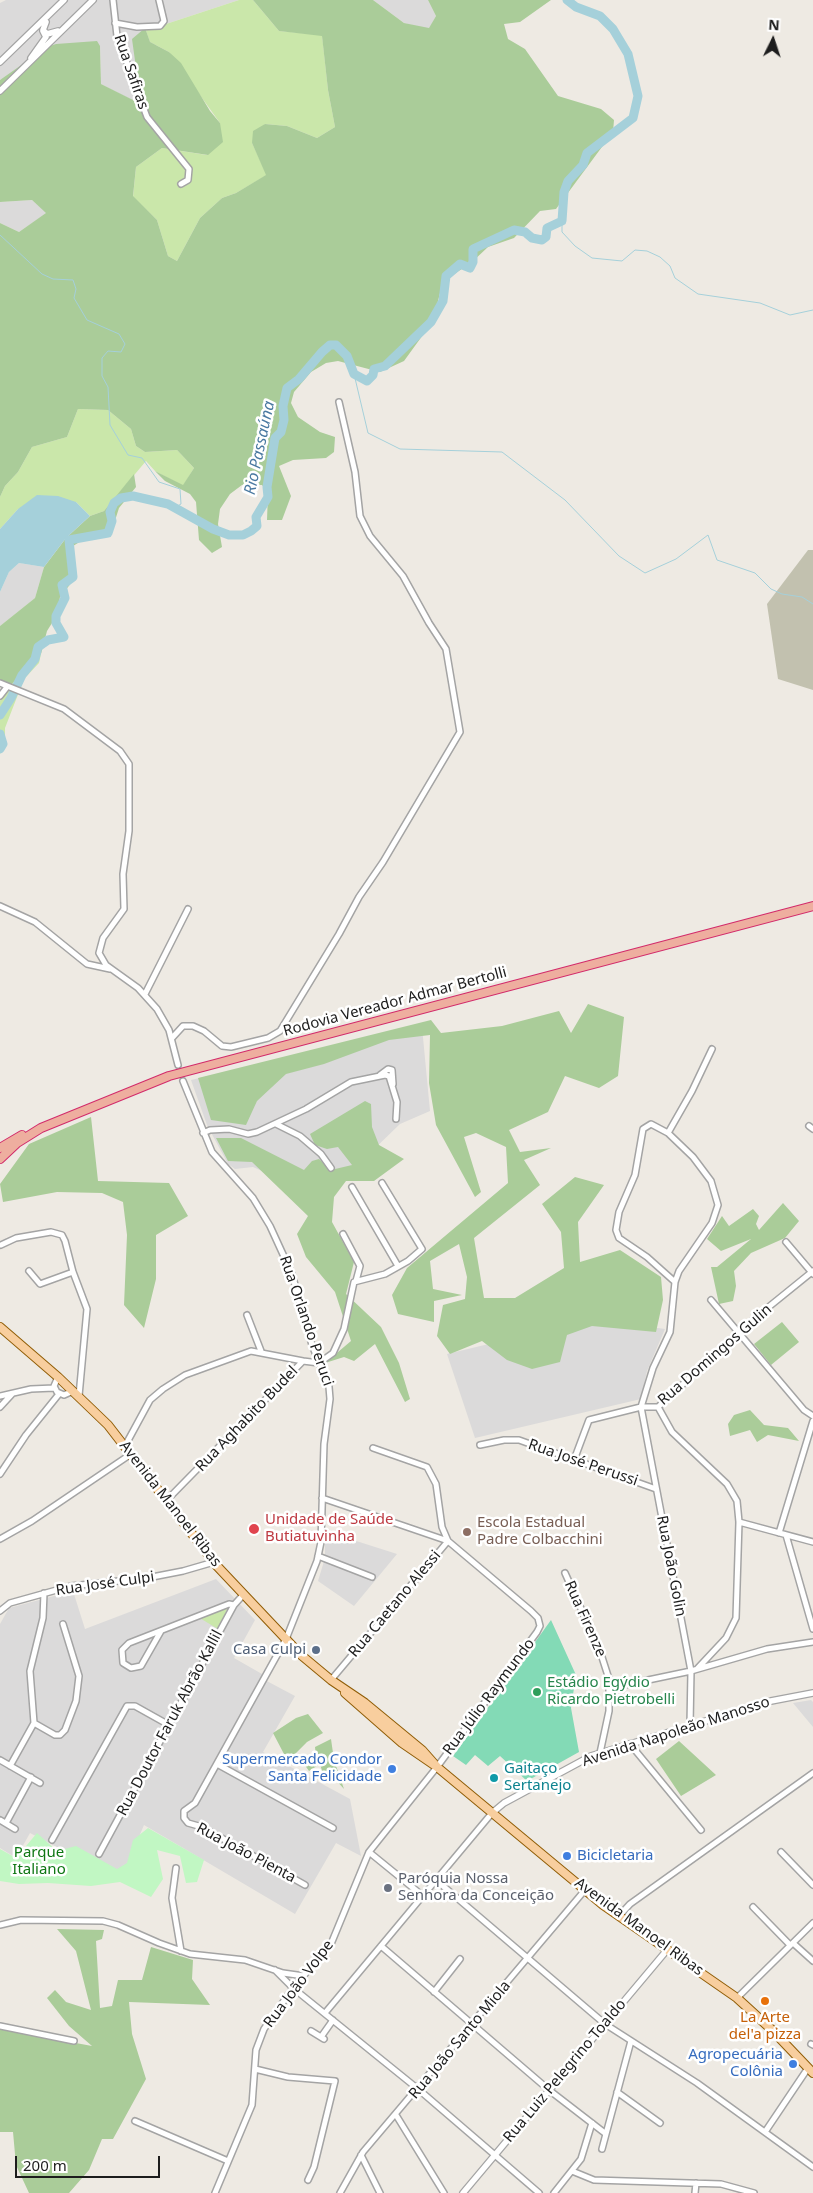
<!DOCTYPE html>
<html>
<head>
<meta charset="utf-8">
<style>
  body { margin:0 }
  #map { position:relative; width:813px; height:2193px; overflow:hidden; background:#eeeae3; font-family:"Noto Sans",sans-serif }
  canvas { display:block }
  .north { position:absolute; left:748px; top:15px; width:50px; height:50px; -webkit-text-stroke:4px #fff; paint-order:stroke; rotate:4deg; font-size:14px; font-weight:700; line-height:20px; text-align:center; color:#1d1d1d }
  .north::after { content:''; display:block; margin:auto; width:18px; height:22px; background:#1d1d1d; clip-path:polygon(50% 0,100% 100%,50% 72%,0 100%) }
  .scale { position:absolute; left:15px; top:2156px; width:145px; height:22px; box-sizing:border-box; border:2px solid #1d1d1d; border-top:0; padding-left:6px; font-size:15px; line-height:18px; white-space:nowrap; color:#1d1d1d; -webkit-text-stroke:4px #fff; paint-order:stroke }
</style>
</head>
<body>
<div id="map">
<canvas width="813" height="2193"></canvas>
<div class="north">N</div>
<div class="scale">200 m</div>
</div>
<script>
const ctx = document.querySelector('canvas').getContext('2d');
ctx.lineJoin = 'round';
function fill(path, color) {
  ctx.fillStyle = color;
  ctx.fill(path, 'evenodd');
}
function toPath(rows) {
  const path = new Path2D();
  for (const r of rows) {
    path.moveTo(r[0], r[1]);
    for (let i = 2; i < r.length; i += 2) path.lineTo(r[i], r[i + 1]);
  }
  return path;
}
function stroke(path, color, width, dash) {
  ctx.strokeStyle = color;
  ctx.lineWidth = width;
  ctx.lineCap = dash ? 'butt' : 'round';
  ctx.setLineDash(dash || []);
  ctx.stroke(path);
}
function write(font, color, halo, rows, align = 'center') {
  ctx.font = font + ' "Noto Sans",sans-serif';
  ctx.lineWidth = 5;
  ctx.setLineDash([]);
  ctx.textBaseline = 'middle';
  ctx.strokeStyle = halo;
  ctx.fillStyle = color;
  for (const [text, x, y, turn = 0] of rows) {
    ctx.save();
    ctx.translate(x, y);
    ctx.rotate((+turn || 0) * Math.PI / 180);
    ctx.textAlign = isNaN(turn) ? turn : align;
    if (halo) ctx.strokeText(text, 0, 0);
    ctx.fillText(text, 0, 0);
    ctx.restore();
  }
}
fill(toPath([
  [6,0,239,0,160,26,141,105,101,84,100,46,0,80,0,3],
  [373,0,428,0,436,16,429,29,404,23],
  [32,200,47,213,19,232,0,223,0,202],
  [19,563,44,567,35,598,0,626,0,592,9,572],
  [422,1027,430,1111,400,1124,369,1154,340,1173,289,1183,253,1167,235,1169,228,1164,207,1125,191,1080],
  [593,1319,665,1329,647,1371,641,1399,475,1438,447,1354],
  [325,1531,397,1554,354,1606,318,1581,325,1558],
  [216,1579,255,1620,234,1658,262,1674,263,1679,295,1696,263,1752,350,1799,361,1856,336,1843,295,1914,144,1825,124,1872,80,1859,30,1833,16,1858,0,1848,0,1624,9,1608,73,1591,85,1629],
  [811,1700,813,1702,813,1727,793,1703]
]), '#dbdada');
fill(toPath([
  [808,550,813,550,813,690,778,679,767,604]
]), '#c2c1af');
fill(toPath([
  [239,0,253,0,279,31,322,35,328,90,335,127,317,138,287,126,265,124,252,143,267,175,236,193,222,198,200,218,177,261,168,256,157,220,133,197,136,167,162,148,207,155,220,123,169,52,150,42,145,28,160,26],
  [78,409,108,410,131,429,136,446,145,452,177,450,194,468,183,486,155,471,146,461,104,511,90,516,76,502,18,509,0,529,0,497,5,486,18,472,32,447,67,437],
  [41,654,39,663,24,679,5,728,5,745,0,754,0,701,6,690],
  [228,1607,218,1629,198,1617]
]), '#cae7aa');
fill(toPath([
  [253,0,373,0,404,23,429,28,436,16,428,0,551,0,520,22,504,24,508,39,525,49,558,96,601,109,614,120,613,132,556,209,540,211,514,238,488,247,472,262,447,279,441,289,433,321,404,361,380,372,338,361,326,363,311,372,294,392,291,403,298,417,320,432,335,437,334,452,326,458,293,460,279,466,291,496,282,520,267,520,268,493,262,485,242,485,230,494,220,509,218,524,222,547,212,553,199,540,196,502,190,494,165,481,155,471,183,485,194,468,177,450,145,452,136,446,131,429,108,410,78,409,67,437,32,447,18,472,5,486,0,497,0,223,19,232,46,213,32,200,0,202,0,80,47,47,56,44,97,41,100,46,101,84,141,104,132,39,145,28,150,42,169,52,181,63,210,111,220,123,223,142,208,155,162,148,136,167,133,196,157,220,168,256,177,261,200,218,222,198,236,193,266,175,252,143,253,131,265,124,287,126,317,138,335,127,328,90,322,36,279,31],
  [134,474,136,487,119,508,111,533,86,538,73,546,71,556,76,577,60,597,57,615,47,631,41,654,6,690,0,685,0,626,35,598,44,567,66,538,90,516,104,511],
  [588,1004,624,1017,618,1076,599,1088,565,1076,548,1112,509,1130,520,1152,551,1148,524,1160,540,1185,474,1238,484,1298,515,1298,564,1268,561,1232,542,1204,575,1177,604,1185,578,1222,580,1262,620,1250,661,1277,663,1300,656,1332,592,1326,567,1335,560,1362,532,1369,507,1360,482,1341,450,1354,437,1336,443,1305,465,1299,467,1277,459,1244,430,1261,433,1289,462,1295,434,1301,434,1322,398,1314,392,1295,407,1268,508,1183,506,1147,476,1133,464,1137,481,1192,475,1197,436,1125,429,1083,430,1035,389,1040,324,1064,286,1074,257,1101,246,1125,211,1120,198,1078,431,1020,441,1033,502,1026,559,1011,571,1033],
  [365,1101,371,1104,372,1127,379,1145,404,1159,374,1181,346,1181,334,1197,332,1222,354,1262,346,1294,381,1327,399,1363,410,1399,405,1402,375,1344,354,1361,344,1357,325,1363,351,1341,335,1292,306,1257,297,1234,308,1216,252,1162,228,1161,216,1138,241,1138,304,1170,312,1161,319,1159,331,1170,352,1165,338,1147,327,1149,315,1145,310,1134],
  [91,1117,98,1181,169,1183,188,1216,156,1235,156,1279,144,1328,124,1305,127,1235,123,1202,102,1193,57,1192,3,1202,0,1184,29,1144],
  [783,1203,799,1221,785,1238,751,1253,734,1271,736,1286,733,1301,719,1304,711,1267,717,1267,751,1239,721,1251,707,1239,722,1216,729,1226,753,1209,759,1216,756,1224,759,1230],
  [782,1322,799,1342,771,1365,754,1344],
  [750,1410,764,1425,788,1428,799,1441,768,1435,757,1442,750,1430,730,1436,728,1424,734,1415],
  [308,1714,323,1733,307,1742,292,1757,284,1754,273,1733,296,1718],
  [331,1739,334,1760,344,1789,335,1779,323,1774,320,1764,309,1771,304,1764,316,1757,315,1747],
  [679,1741,716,1775,681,1796,656,1759],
  [57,1929,104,1930,102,1939,96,1941,100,2008,112,2006,118,1980,142,1980,151,1947,193,1960,192,1979,210,2005,129,2002,132,2034,146,2079,113,2139,102,2139,89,2170,69,2193,29,2193,16,2165,13,2132,0,2132,0,2029,92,2046,69,2026,47,1998,55,1990,66,2002,91,2010,76,1951]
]), '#ac9');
fill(toPath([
  [148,1828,204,1860,197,1882,186,1883,180,1856,157,1850,163,1879,151,1897,120,1882,91,1886,48,1883,19,1884,0,1881,0,1849,16,1858,37,1833,57,1851,76,1846,117,1869,127,1863,133,1840]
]), '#c1f7c3');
fill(toPath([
  [551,1620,576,1675,571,1708,579,1752,527,1781,500,1756,488,1766,475,1755,466,1765,453,1756]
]), '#83dab6');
fill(toPath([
  [37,495,58,496,76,502,90,516,66,538,44,567,19,563,9,572,0,592,0,529,18,509]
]), '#a5d0da');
stroke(toPath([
  [562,221,562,232,575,246,592,258,622,261,635,250,647,251,660,257,670,266,675,278,698,294,760,303,790,315,813,310],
  [0,235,42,274,53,279,73,280,76,289,74,298,87,320,119,334,125,344,121,352,108,351,102,358,102,376,108,387,110,425,128,455,142,458,159,482,180,489,181,504,174,508],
  [354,374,368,433,400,449,502,452,565,500,619,556,645,573,676,559,708,535,717,560,755,573,771,589,782,594,802,597,813,604]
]), '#a5d0da', 1);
stroke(toPath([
  [0,715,11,698,22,675,35,659,38,647,48,640,64,637,56,623,56,616,65,598,62,585,73,577,69,540,108,533,112,521,110,512,114,503,121,498,133,496,168,504,213,529,229,535,243,535,251,531,257,526,256,517,268,497,267,487,275,438,281,432,284,420,283,406,287,388,299,379,322,352,330,345,336,345,347,356,354,374,367,381,373,375,374,369,385,366,431,322,443,301,446,276,460,264,470,268,473,262,473,249,514,230,525,232,532,238,542,240,546,237,547,228,562,221,564,192,568,181,583,165,587,153,633,118,638,96,628,54,613,29,600,16,576,7,567,0],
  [0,734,3,744,0,749]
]), '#a5d0da', 9);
const minor = toPath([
  [113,0,117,36,147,117,189,169,188,180,181,184],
  [115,23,137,27,160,26,164,21,159,0],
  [0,683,64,709,120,751,129,764,129,831,123,874,124,909,103,938,99,953,106,965,138,988,157,1009,169,1030,178,1065],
  [0,696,7,687],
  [0,906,35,922,87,964,110,969],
  [145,994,188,909],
  [172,1038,183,1026,193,1026,204,1031,222,1046,231,1047,268,1038,280,1031,339,934,359,897,383,862,460,732,446,649,429,623,403,576,370,536,360,516,355,472,339,402],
  [380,1075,388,1069,392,1070,393,1084],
  [183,1081,212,1152,253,1198,270,1226,292,1274,312,1345,329,1387,330,1399,324,1444,321,1542,317,1561,286,1639,195,1803,184,1811,184,1818,188,1823,202,1827,305,1885],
  [276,1124,300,1136,321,1154,331,1168],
  [809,1126,813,1129],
  [203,1133,210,1130,229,1129,248,1134,257,1132,306,1109,351,1082,385,1075,389,1076,397,1102,396,1119],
  [668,1133,692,1091,712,1049],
  [352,1187,398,1266],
  [343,1234,360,1266,356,1281],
  [786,1242,813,1274],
  [1,1245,16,1238,51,1232,62,1235,65,1241,73,1272,87,1309,79,1396],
  [29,1271,40,1284,73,1272],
  [675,1282,647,1257,619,1238,616,1230,619,1212,635,1175,643,1129,651,1124,668,1133,693,1157,711,1181,718,1205,712,1223,679,1271,675,1282,670,1332,653,1368,641,1407,691,1671,690,1725],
  [711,1300,804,1410,813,1416],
  [247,1315,261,1351],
  [58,1377,54,1386,57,1392,64,1395,73,1391],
  [0,1396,31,1389,54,1388],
  [0,1407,12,1394],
  [658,1407,672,1432,727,1484,737,1501,739,1522,736,1618,726,1638,697,1669],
  [480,1445,504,1440,519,1440,656,1489],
  [125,1446,150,1400,163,1389,185,1375,251,1351,303,1361],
  [574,1460,589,1420,641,1407,658,1407,755,1318,813,1271],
  [0,1474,26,1435,59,1394],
  [166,1501,303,1361,319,1363,333,1353,344,1329,354,1282,385,1274,408,1261,422,1249,382,1183],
  [739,1522,813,1542],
  [779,1533,813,1421],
  [786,1535,813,1629],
  [0,1539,32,1521,131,1454],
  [318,1556,372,1577],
  [565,1573,600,1651,609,1679,609,1711,600,1753],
  [0,1611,10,1603,71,1586,147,1578,183,1571,214,1562],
  [161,1631,141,1666,131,1668,123,1663,122,1650,129,1643,229,1604,234,1605],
  [331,1680,448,1541,442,1527,436,1484,427,1467,373,1448],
  [610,1688,691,1671,767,1649,813,1642],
  [34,1723,55,1735,60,1735,65,1730,76,1701,79,1676,63,1624],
  [630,1744,701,1830],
  [0,1760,40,1783],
  [217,1764,333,1828],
  [10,1766,34,1723,30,1671,43,1618,44,1593],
  [0,1820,15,1829],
  [6,1823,31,1777],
  [52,1840,127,1706,135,1706,169,1725],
  [369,1852,423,1896],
  [781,1852,813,1885],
  [99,1854,234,1605,244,1594],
  [176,1868,172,1898,181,1951],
  [436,1880,605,2024,697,2083,813,2167],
  [753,1907,790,1945],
  [619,1916,630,1904,813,1773],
  [0,1925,21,1920,103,1921,118,1925,159,1943,190,1954,245,1960,283,1973,304,1976],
  [793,1943,813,1961],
  [381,1946,549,2090,606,2134,602,2149],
  [275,1970,293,1988,418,2089,539,2193],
  [434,1992,460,1959],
  [737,1998,813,1923],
  [325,2013,492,1813],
  [0,2026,74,2041],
  [311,2031,324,2039],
  [321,2037,333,2020],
  [811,2044,813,2045],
  [255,2069,288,2077,335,2081,314,2167,308,2180],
  [617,2092,660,2123],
  [396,2115,444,2193],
  [135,2121,228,2161],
  [765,2132,808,2068],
  [606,2134,631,2041],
  [361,2155,380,2193],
  [572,2171,594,2180,721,2184,754,2193],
  [215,2193,252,2105,256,2050,264,2029,293,1988,331,1944,369,1852,437,1767,537,1632,540,1626,538,1618,531,1611,448,1541,322,1498],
  [340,2193,363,2152,585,1890],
  [554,2193,581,2159,592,2123],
  [695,2193,696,2183]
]);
const tertiary = toPath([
  [46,22,43,30,47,34,58,31],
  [31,58,46,37,43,31],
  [0,62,64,0],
  [0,91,93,0],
  [492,1813,504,1803,591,1756,771,1701,813,1693],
  [463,2193,667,1950]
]);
const primary = toPath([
  [0,1327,58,1377,108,1425,216,1565,301,1655,331,1680,365,1703,422,1750,437,1767],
  [345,1693,402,1743,437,1767,603,1905,737,1998,772,2030,813,2073]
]);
const trunk = toPath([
  [0,1148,22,1135],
  [0,1159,17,1143,41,1128,169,1076,813,906]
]);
stroke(minor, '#a4a4a4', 8);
stroke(tertiary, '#a4a4a4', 8);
stroke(primary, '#905d06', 10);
stroke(trunk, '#d22a6a', 10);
stroke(minor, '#fff', 5);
stroke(tertiary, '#fff', 5.5);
stroke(primary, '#f8ce9e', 8);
stroke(trunk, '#eeae9f', 8);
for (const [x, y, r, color] of [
  [254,1529,6,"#e0444e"],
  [467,1532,5,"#8d6e63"],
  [316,1650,5,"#5c6f8a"],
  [537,1692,5,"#2e9e5b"],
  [392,1769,5,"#3f7fe0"],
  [494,1778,5,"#0f9aa8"],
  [567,1856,5,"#3f7fe0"],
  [388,1888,5,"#6b7280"],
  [765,2001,5,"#e8710a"],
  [793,2064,5,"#3f7fe0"]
]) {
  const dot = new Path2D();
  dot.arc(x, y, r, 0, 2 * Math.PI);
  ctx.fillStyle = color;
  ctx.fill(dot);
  stroke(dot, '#fff', 2);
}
write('15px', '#1d1d1d', '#fff', [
  ["Rua Safiras",131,72,71],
  ["Rodovia Vereador Admar Bertolli",395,1002,-15],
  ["Rua Orlando Peruci",306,1321,71],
  ["Rua Domingos Gulin",715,1355,-41],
  ["Rua Aghabito Budel",247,1419,-46],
  ["Rua José Perussi",583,1463,19],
  ["Avenida Manoel Ribas",170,1504,52],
  ["Rua João Golin",671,1566,79],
  ["Rua José Culpi",105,1584,-8],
  ["Rua Caetano Alessi",395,1604,-50],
  ["Rua Firenze",585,1619,66],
  ["Rua Júlio Raymundo",489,1697,-53],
  ["Rua Doutor Faruk Abrão Kallil",170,1723,-62],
  ["Avenida Napoleão Manosso",676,1732,-18],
  ["Rua João Pienta",246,1853,28],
  ["Avenida Manoel Ribas",639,1927,36],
  ["Rua João Volpe",299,1984,-53],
  ["Rua João Santo Miola",460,2040,-50],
  ["Rua Luiz Pelegrino Toaldo",565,2071,-50]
]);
write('15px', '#be3a42', '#fff', [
  ["Unidade de Saúde",265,1520],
  ["Butiatuvinha",265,1537]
], 'left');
write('15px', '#785e54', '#fff', [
  ["Escola Estadual",477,1523],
  ["Padre Colbacchini",477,1540]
], 'left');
write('15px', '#4e5e75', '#fff', [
  ["Casa Culpi",306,1650]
], 'right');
write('15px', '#27864d', '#fff', [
  ["Estádio Egýdio",547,1683],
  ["Ricardo Pietrobelli",547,1700]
], 'left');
write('15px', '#366cbe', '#fff', [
  ["Supermercado Condor",382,1760],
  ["Santa Felicidade",382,1777],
  ["Bicicletaria",577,1856,"left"],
  ["Agropecuária",783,2055],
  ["Colônia",783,2072]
], 'right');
write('15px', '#0d838f', '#fff', [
  ["Gaitaço",504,1769],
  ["Sertanejo",504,1786]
], 'left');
write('15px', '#0f7714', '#fff', [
  ["Parque",39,1853],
  ["Italiano",39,1870]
]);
write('15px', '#5b616d', '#fff', [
  ["Paróquia Nossa",398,1879],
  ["Senhora da Conceição",398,1896]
], 'left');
write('15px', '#c56008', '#fff', [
  ["La Arte",765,2018],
  ["del'a pizza",765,2035]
]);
write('italic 16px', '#4a79a1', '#fff', [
  ["Rio Passaúna",260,448,-78]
]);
</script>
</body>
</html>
